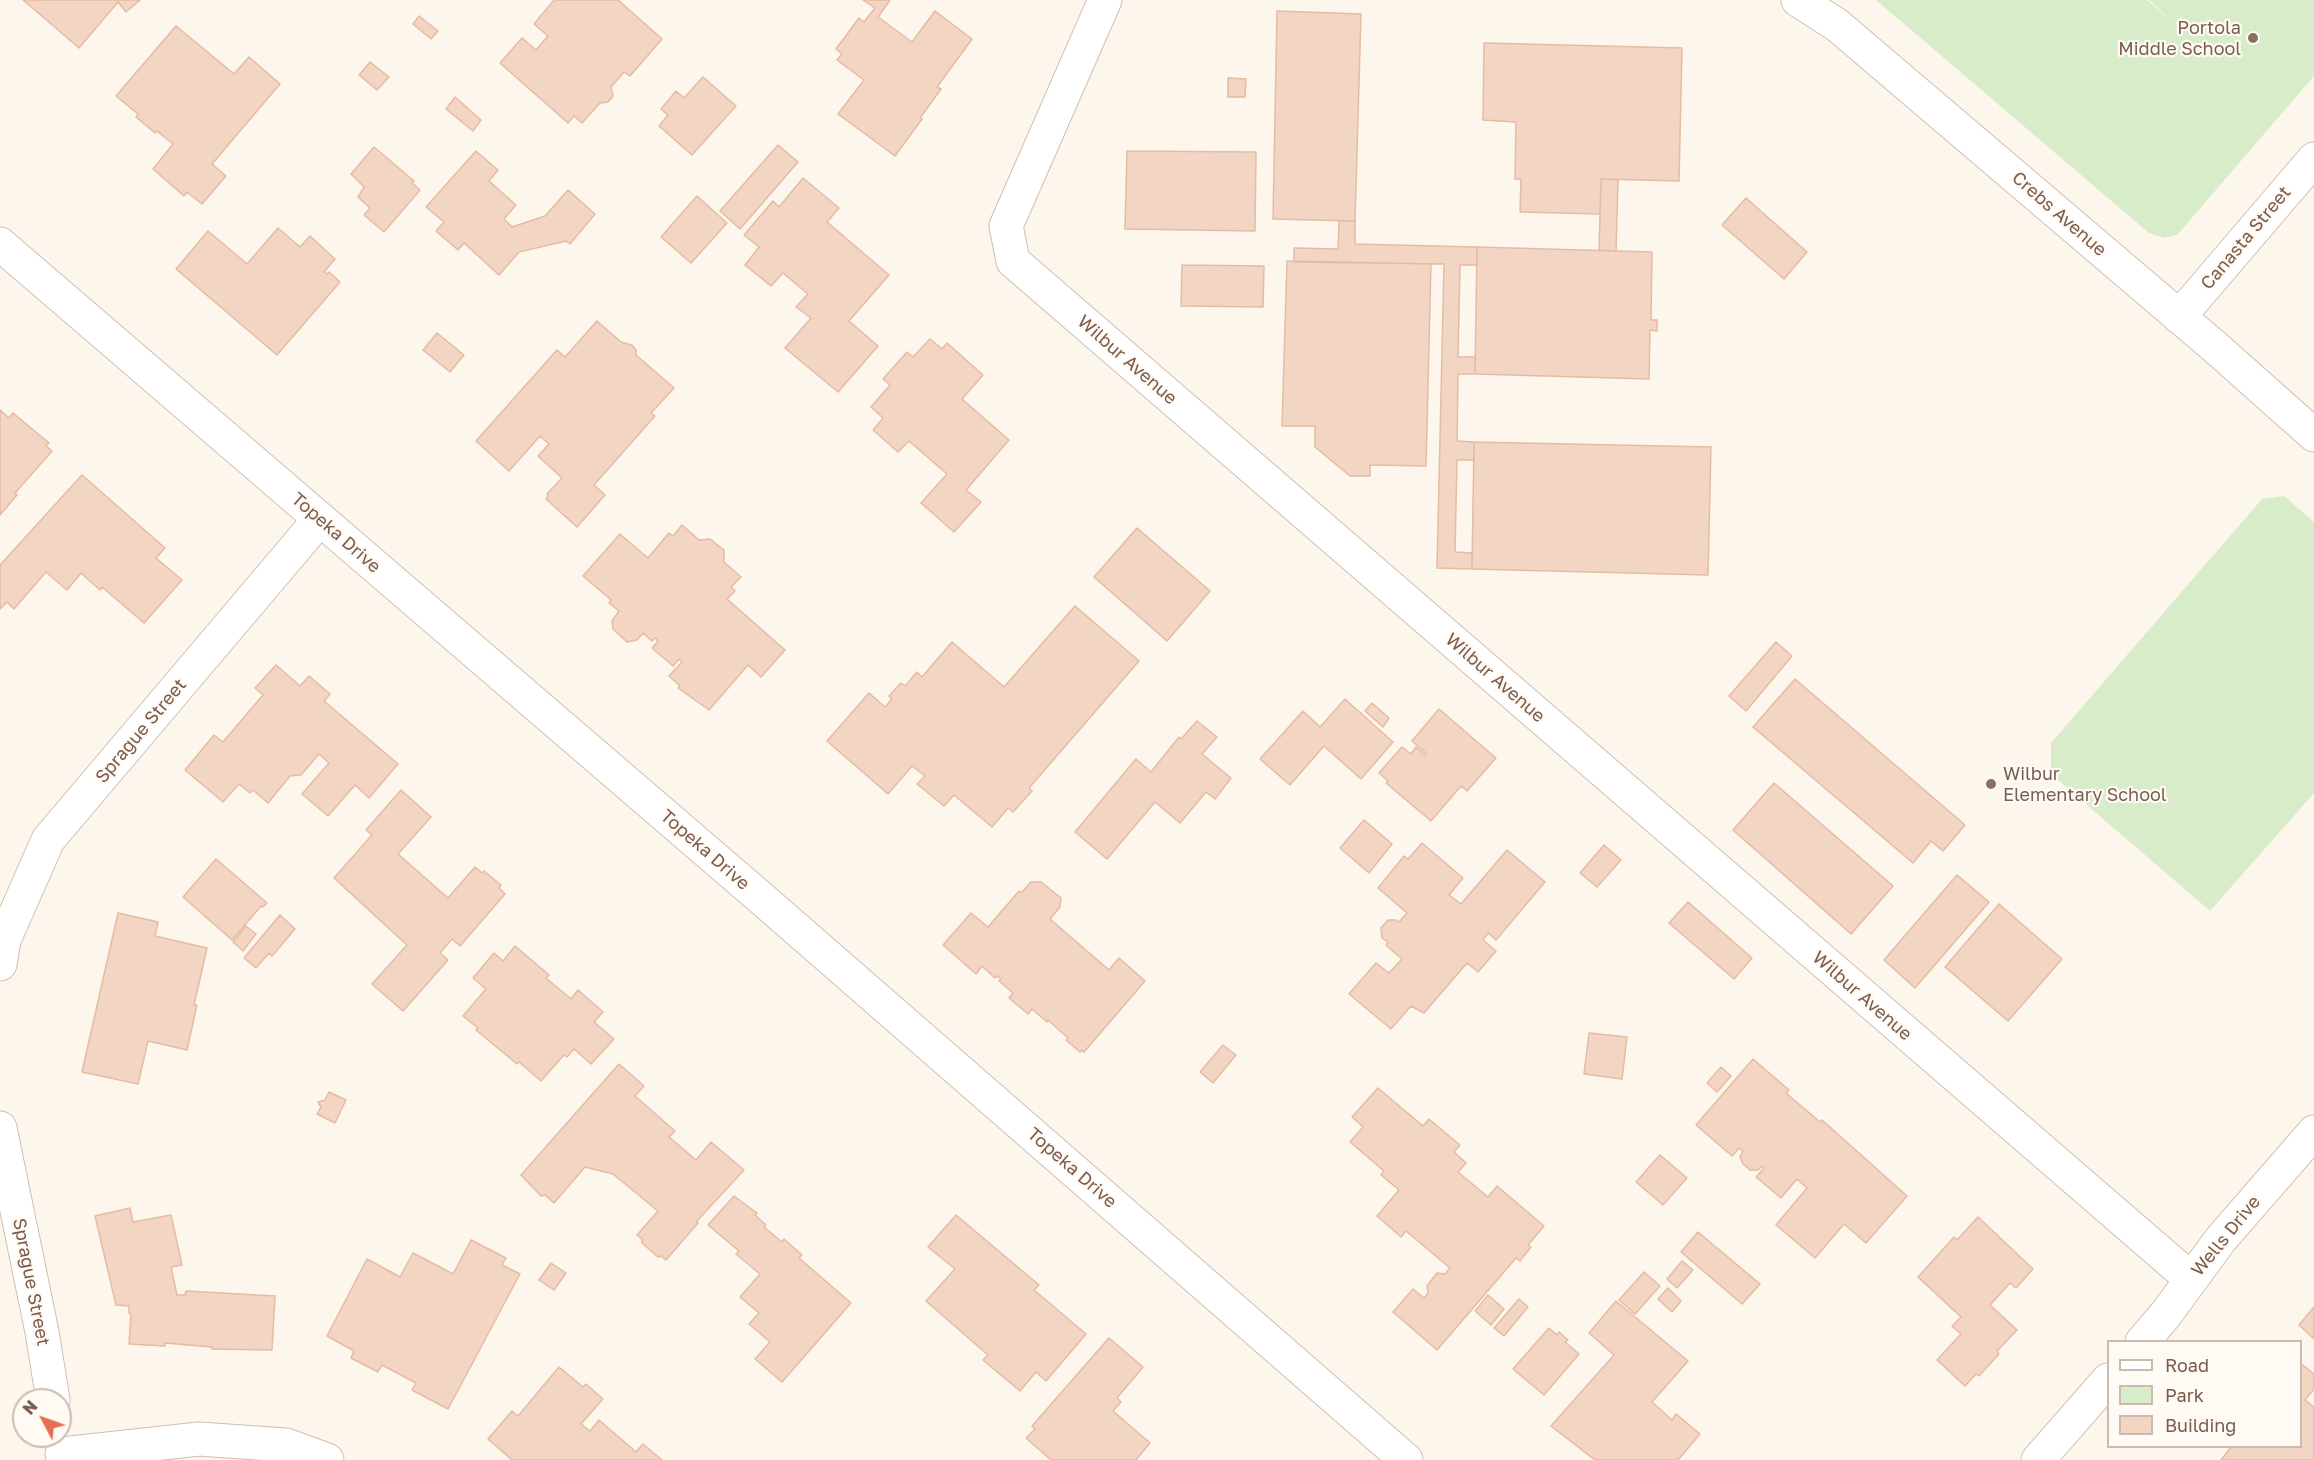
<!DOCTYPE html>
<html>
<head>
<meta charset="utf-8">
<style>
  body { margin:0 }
  #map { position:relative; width:2314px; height:1460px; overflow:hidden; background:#fdf6ec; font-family:"Golos Text",sans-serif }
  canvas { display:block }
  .legend { position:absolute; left:2107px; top:1340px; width:195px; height:108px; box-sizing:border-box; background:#fffaf3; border:2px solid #cabbb1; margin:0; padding:8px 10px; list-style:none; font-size:18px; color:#7a5c4d }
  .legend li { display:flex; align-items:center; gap:12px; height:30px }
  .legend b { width:30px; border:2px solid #cabbb1 }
  .north { position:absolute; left:12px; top:1388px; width:60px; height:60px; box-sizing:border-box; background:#fffaf3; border:2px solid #cabbb1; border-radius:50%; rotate:311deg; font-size:16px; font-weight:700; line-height:24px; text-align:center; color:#7a5c4d }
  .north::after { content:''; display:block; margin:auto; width:21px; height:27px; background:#e76f51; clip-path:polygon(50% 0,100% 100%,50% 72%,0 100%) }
</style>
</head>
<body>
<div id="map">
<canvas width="2314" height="1460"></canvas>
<ul class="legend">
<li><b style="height:8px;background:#fff"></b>Road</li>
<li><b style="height:16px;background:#d8ecc9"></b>Park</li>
<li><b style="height:16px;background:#f3d5c3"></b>Building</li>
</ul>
<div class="north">N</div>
</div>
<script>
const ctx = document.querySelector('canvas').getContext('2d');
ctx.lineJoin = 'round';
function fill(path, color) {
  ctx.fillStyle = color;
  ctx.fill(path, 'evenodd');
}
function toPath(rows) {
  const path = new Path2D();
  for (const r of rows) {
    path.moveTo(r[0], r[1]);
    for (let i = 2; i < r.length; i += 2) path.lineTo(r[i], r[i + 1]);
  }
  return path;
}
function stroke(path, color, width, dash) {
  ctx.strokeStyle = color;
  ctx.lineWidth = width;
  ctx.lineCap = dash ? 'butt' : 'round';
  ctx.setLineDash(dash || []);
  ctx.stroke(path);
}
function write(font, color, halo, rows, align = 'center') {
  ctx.font = font + ' "Golos Text",sans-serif';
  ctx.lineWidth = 4.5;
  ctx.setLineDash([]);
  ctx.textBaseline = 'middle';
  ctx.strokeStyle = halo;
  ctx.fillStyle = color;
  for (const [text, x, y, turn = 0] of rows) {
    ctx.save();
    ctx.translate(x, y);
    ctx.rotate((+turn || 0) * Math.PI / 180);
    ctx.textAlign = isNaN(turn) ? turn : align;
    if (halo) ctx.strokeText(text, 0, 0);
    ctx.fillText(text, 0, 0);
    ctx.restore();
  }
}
fill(toPath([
  [1876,0,2147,0,2179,28,2149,0,2314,0,2314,76,2178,234,2165,238,2149,233],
  [2284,496,2314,522,2314,793,2210,911,2051,774,2051,743,2262,499]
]), '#d8ecc9');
const building = toPath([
  [23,0,140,0,126,12,118,2,79,48,23,0],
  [554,0,618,0,662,39,630,76,624,72,611,87,613,96,608,102,600,103,582,123,574,116,568,123,500,63,522,38,536,50,548,36,534,24,554,0],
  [863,0,890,0,878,17,912,42,935,11,972,39,937,87,941,89,920,118,922,119,895,156,838,114,864,80,837,60,842,54,836,49,859,18,864,22,875,8,863,0],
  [1277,11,1361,14,1355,221,1273,219,1277,11],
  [419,16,438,31,431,39,413,24,419,16],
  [176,26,234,74,249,57,280,84,212,164,226,176,202,204,187,192,184,196,153,169,173,144,157,131,155,133,136,117,138,114,116,96,176,26],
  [1484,43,1682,48,1679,181,1601,179,1600,214,1520,212,1521,179,1515,179,1516,122,1483,120,1484,43],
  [370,62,389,77,377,90,359,75,370,62],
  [703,77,736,106,692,155,659,126,668,115,661,109,676,91,684,98,703,77],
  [1228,78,1246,79,1245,97,1228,97,1228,78],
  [455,97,481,120,473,131,446,109,455,97],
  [778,145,798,162,740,229,720,211,778,145],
  [374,147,414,181,412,183,420,190,384,232,364,215,370,208,358,197,364,187,351,174,374,147],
  [476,151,498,170,489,181,516,205,504,219,512,227,545,216,568,190,595,214,570,244,566,241,519,252,499,275,464,243,458,250,436,231,444,222,426,207,476,151],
  [1127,151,1256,152,1255,231,1125,229,1127,151],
  [803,178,839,208,827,222,889,275,849,321,878,346,838,392,785,348,811,318,796,307,808,294,783,273,771,286,745,265,759,247,744,235,773,201,779,207,803,178],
  [1601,179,1618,180,1616,251,1599,250,1601,179],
  [697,196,727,223,691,263,661,237,697,196],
  [1746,198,1807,252,1784,279,1722,225,1746,198],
  [1339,221,1355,221,1355,244,1477,247,1477,265,1460,265,1458,357,1475,357,1475,374,1458,374,1457,441,1474,442,1474,460,1457,460,1455,552,1472,553,1472,569,1437,568,1444,264,1294,262,1294,248,1338,249,1339,221],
  [278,228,300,247,310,236,335,259,324,272,327,274,329,272,340,282,277,355,176,269,208,231,247,264,278,228],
  [1477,247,1652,252,1651,320,1657,320,1657,331,1650,330,1649,379,1475,374,1477,247],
  [1287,261,1431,264,1426,466,1370,465,1370,476,1350,476,1315,447,1315,426,1282,426,1287,261],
  [1182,265,1264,266,1263,307,1181,306,1182,265],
  [597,321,621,342,632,345,636,350,636,355,674,388,651,413,655,416,594,485,605,495,577,527,546,499,548,496,547,494,562,478,538,456,549,444,540,436,509,471,476,441,557,350,565,357,597,321],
  [437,333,464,355,450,372,423,350,437,333],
  [930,339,942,349,947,343,983,375,962,399,1009,440,966,490,981,502,954,532,921,503,947,474,909,441,898,452,873,430,883,418,871,407,890,385,883,379,907,352,913,357,930,339],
  [0,410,9,418,13,413,49,443,46,446,52,451,15,493,17,495,0,515,0,410],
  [1474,442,1711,447,1708,575,1472,569,1474,442],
  [82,475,165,548,156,558,182,580,144,623,102,587,100,590,81,573,67,590,46,572,14,609,7,602,0,609,0,565,82,475],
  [682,525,699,540,710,539,724,550,724,562,741,577,731,587,735,591,727,599,785,650,761,677,748,665,709,710,678,688,680,686,669,676,682,662,679,659,673,666,652,648,658,641,655,638,652,641,643,633,637,640,627,642,613,629,612,621,619,611,609,603,611,600,583,576,620,534,648,558,669,533,673,536,682,525],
  [1137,528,1210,591,1167,641,1094,577,1137,528],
  [1075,606,1139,661,1029,788,1032,791,1013,812,1008,808,992,827,954,795,944,806,917,784,925,776,912,766,888,794,827,741,869,693,885,707,892,699,889,696,901,683,905,686,917,672,922,677,952,642,1004,687,1075,606],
  [1776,642,1792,656,1746,711,1729,696,1776,642],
  [276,665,300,686,309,676,330,694,324,701,398,764,369,798,355,785,328,816,302,794,329,763,319,754,301,775,290,776,268,803,253,790,250,793,239,784,223,802,185,770,214,735,223,742,263,695,255,688,276,665],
  [1795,679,1965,825,1943,851,1931,841,1913,863,1753,727,1795,679],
  [1345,699,1393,742,1361,779,1324,746,1290,785,1260,759,1303,711,1320,727,1345,699],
  [1372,703,1389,718,1383,727,1365,711,1372,703],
  [1439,709,1496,758,1467,791,1461,786,1431,821,1386,783,1388,781,1379,773,1402,747,1411,754,1416,747,1425,755,1426,753,1412,741,1439,709],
  [1197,721,1217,737,1202,754,1231,778,1215,799,1206,792,1180,823,1155,802,1107,859,1075,832,1136,759,1151,772,1179,737,1181,739,1197,721],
  [1774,783,1893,886,1851,934,1733,830,1774,783],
  [401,790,431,817,398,854,448,898,475,867,482,873,484,871,501,885,499,888,505,894,460,946,452,939,440,953,448,960,403,1011,372,984,407,945,334,878,372,835,366,830,401,790],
  [1364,820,1392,844,1369,873,1340,848,1364,820],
  [1422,843,1463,878,1449,895,1461,904,1507,850,1545,882,1496,940,1488,933,1483,940,1496,951,1478,972,1467,963,1424,1013,1411,1006,1391,1029,1349,994,1376,963,1389,973,1402,959,1386,945,1388,942,1382,938,1381,928,1388,920,1396,920,1399,922,1407,913,1378,888,1404,856,1408,859,1422,843],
  [1604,845,1621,860,1597,887,1580,873,1604,845],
  [216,859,267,903,263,907,261,906,232,940,183,897,216,859],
  [1957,875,1989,902,1915,988,1884,960,1957,875],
  [1031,882,1041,882,1061,898,1060,907,1050,919,1109,970,1119,958,1145,981,1084,1052,1082,1050,1080,1052,1066,1040,1068,1038,1048,1020,1047,1022,1032,1009,1028,1014,1009,998,1013,993,999,981,1001,979,997,976,995,978,982,966,976,974,943,945,971,913,988,927,1019,891,1021,893,1031,882],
  [1688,902,1752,958,1734,979,1669,923,1688,902],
  [1999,904,2062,959,2008,1021,1945,967,1999,904],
  [118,913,158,922,155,936,207,948,194,1005,197,1005,187,1050,148,1041,138,1084,82,1072,118,913],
  [280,915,295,929,272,956,269,953,256,968,244,958,280,915],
  [246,926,256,934,243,951,233,942,246,926],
  [515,946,549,975,546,978,571,999,578,990,603,1012,594,1022,614,1039,591,1064,574,1049,567,1057,564,1055,541,1081,519,1062,517,1064,476,1030,478,1028,463,1016,486,989,473,978,494,953,503,961,515,946],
  [1589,1033,1627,1037,1622,1079,1584,1074,1589,1033],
  [1223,1045,1236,1055,1213,1083,1200,1072,1223,1045],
  [1753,1059,1789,1090,1786,1093,1820,1122,1822,1120,1907,1196,1866,1243,1844,1224,1815,1258,1776,1225,1807,1188,1797,1179,1781,1198,1756,1177,1764,1168,1762,1166,1758,1170,1750,1170,1743,1164,1740,1157,1743,1151,1739,1148,1732,1156,1696,1125,1753,1059],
  [619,1064,644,1086,635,1096,675,1131,669,1137,696,1160,711,1142,744,1170,696,1222,698,1223,666,1260,661,1256,658,1257,642,1243,642,1239,637,1235,658,1211,613,1174,585,1167,554,1203,545,1195,541,1196,521,1175,619,1064],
  [1721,1067,1731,1076,1717,1092,1707,1083,1721,1067],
  [1378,1088,1423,1126,1429,1119,1460,1145,1454,1152,1466,1163,1458,1172,1488,1197,1497,1186,1544,1226,1528,1245,1531,1247,1520,1261,1516,1258,1437,1350,1393,1312,1413,1289,1424,1298,1428,1293,1427,1286,1437,1273,1445,1274,1450,1268,1406,1231,1401,1237,1377,1216,1399,1190,1381,1175,1384,1171,1350,1142,1363,1127,1352,1117,1378,1088],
  [329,1092,346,1100,335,1123,317,1114,321,1107,318,1102,325,1100,329,1092],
  [1660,1155,1687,1178,1663,1205,1636,1182,1660,1155],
  [734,1196,757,1213,755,1215,766,1225,764,1227,782,1242,784,1239,802,1255,799,1258,851,1303,782,1382,755,1359,770,1342,749,1324,759,1313,740,1297,760,1274,736,1254,739,1251,708,1225,734,1196],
  [130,1208,133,1222,171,1215,182,1265,171,1267,177,1295,185,1295,186,1291,275,1296,272,1350,212,1349,212,1347,165,1343,165,1346,129,1344,131,1314,129,1313,129,1306,116,1305,95,1216,130,1208],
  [956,1215,1039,1285,1034,1290,1086,1334,1046,1381,1036,1372,1020,1391,983,1360,988,1355,926,1301,955,1269,928,1247,956,1215],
  [1978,1217,2033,1269,2016,1288,2010,1283,1990,1305,2017,1330,1997,1351,1999,1354,1979,1376,1976,1374,1965,1386,1937,1360,1961,1334,1952,1326,1961,1317,1918,1277,1954,1237,1957,1240,1978,1217],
  [1698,1232,1760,1284,1742,1304,1681,1252,1698,1232],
  [471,1240,506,1258,502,1265,520,1274,448,1409,412,1390,416,1383,382,1365,378,1372,351,1358,354,1351,327,1336,367,1259,400,1277,413,1253,453,1274,471,1240],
  [1682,1261,1693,1270,1677,1288,1667,1279,1682,1261],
  [551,1263,566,1273,554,1290,539,1280,551,1263],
  [1644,1272,1660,1286,1635,1314,1619,1300,1644,1272],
  [1668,1288,1681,1301,1672,1312,1658,1299,1668,1288],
  [1488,1295,1504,1309,1491,1325,1475,1311,1488,1295],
  [1519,1299,1528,1307,1504,1336,1494,1328,1519,1299],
  [1616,1301,1688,1361,1652,1402,1672,1420,1676,1414,1700,1434,1678,1460,1595,1460,1551,1426,1614,1355,1589,1333,1616,1301],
  [2314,1307,2314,1339,2299,1325,2314,1307],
  [1549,1328,1557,1335,1559,1332,1568,1340,1565,1342,1579,1354,1544,1395,1513,1369,1549,1328],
  [1109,1338,1143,1367,1117,1398,1121,1402,1113,1411,1150,1443,1136,1460,1051,1460,1026,1438,1035,1429,1032,1426,1109,1338],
  [2300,1363,2314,1374,2314,1389,2305,1400,2314,1407,2314,1460,2221,1460,2232,1446,2300,1446,2300,1363],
  [559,1367,583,1387,586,1384,603,1399,581,1424,590,1431,599,1420,636,1452,643,1444,662,1460,512,1460,488,1439,512,1411,518,1416,559,1367]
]);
fill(building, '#f3d5c3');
stroke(building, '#e6bba3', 1.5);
const street = toPath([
  [1105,0,1006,226,1013,261,2191,1279],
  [1798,0,1837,25,2215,347,2314,435],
  [0,244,761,898,1406,1460],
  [2179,317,2314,159],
  [0,964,4,940,48,840,319,520],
  [0,1128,42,1332,53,1400],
  [62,1454,199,1439,286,1445,327,1460]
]);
const secondary = toPath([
  [2142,1342,2166,1314,2221,1239,2314,1132],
  [2038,1460,2108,1380]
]);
stroke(street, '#d1beb0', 35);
stroke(secondary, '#d6c0b0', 35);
stroke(street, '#fff', 33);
stroke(secondary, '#fff', 33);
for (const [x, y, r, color] of [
  [2253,38,6,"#8d6e63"],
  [1991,784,6,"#8d6e63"]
]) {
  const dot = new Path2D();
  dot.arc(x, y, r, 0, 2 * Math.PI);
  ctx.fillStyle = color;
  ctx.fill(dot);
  stroke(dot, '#fffaf3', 2);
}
write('18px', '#785e54', '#fffaf3', [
  ["Portola",2241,28],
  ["Middle School",2241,49],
  ["Wilbur",2003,774,"left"],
  ["Elementary School",2003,795,"left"]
], 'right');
write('18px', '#7a5c4d', '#fffaf3', [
  ["Crebs Avenue",2059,214,41],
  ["Canasta Street",2246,238,-50],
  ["Wilbur Avenue",1127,360,41],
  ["Topeka Drive",336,533,41],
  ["Wilbur Avenue",1495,678,41],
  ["Sprague Street",141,731,-50],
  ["Topeka Drive",705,850,41],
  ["Wilbur Avenue",1862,996,41],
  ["Topeka Drive",1072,1168,41],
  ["Wells Drive",2226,1236,-51],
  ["Sprague Street",31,1282,79]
]);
</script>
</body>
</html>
